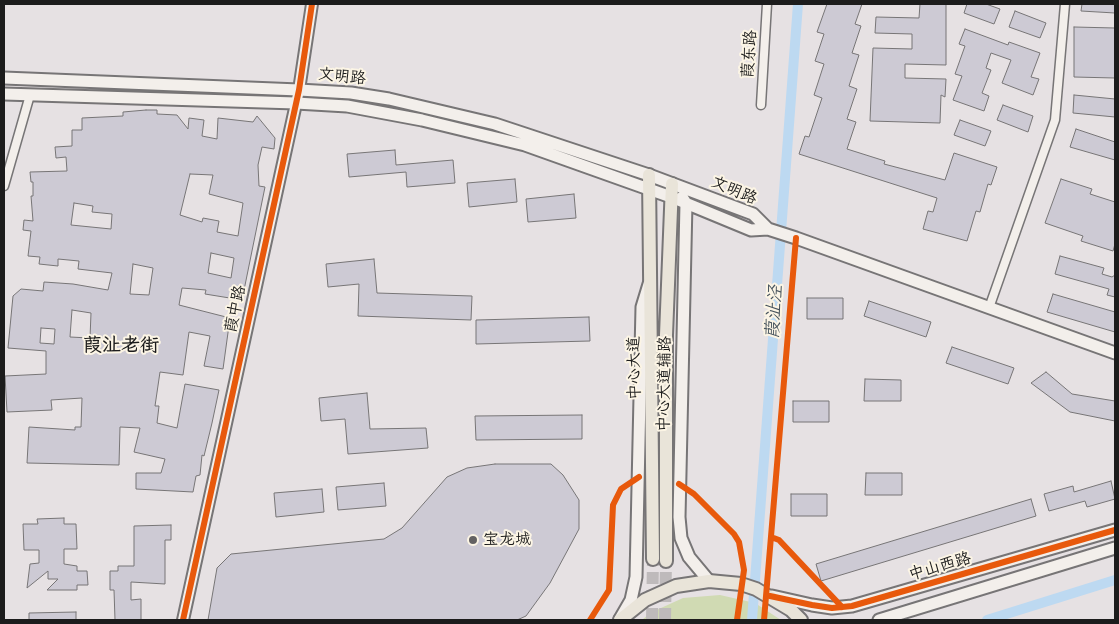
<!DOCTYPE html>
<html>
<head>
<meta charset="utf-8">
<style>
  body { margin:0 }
  #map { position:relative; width:1119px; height:624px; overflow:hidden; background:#e6e1e3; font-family:Pangolin,sans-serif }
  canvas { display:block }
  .frame { position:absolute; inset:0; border:5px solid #1c1c1c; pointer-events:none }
</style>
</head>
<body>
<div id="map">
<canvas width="1119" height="624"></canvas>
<div class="frame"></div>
</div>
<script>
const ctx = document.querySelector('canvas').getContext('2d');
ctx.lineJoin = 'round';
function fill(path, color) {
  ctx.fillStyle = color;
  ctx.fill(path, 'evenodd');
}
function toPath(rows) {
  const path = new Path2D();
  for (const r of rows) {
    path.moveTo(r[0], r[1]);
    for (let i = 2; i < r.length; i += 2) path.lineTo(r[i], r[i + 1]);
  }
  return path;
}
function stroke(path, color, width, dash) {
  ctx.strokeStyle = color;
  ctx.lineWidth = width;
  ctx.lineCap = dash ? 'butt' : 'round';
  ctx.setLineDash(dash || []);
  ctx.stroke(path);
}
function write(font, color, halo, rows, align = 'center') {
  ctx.font = font + ' Pangolin,"LXGW WenKai TC",sans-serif';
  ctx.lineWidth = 4;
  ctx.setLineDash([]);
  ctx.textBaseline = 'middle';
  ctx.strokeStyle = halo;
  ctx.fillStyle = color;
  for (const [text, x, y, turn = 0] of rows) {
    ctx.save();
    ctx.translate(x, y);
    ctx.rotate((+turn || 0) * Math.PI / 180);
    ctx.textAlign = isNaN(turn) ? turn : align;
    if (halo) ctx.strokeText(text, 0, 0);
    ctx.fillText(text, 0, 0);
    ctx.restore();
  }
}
fill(toPath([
  [720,595,755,603,781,620,642,620,650,613,683,598]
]), '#d0dab3');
stroke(toPath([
  [752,620,798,4],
  [987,620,1115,580]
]), '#bdd9f1', 10);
const building = toPath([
  [827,4,862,4,855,24,861,26,852,53,859,55,849,86,857,89,847,119,856,122,847,149,885,161,884,164,945,180,954,153,997,167,991,185,988,184,980,212,976,211,967,241,923,229,928,211,933,212,937,198,799,154,805,136,809,137,822,98,814,95,824,64,815,61,824,34,817,32,827,4],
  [920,4,946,4,946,65,905,64,905,78,946,79,945,97,941,95,940,123,870,121,873,48,912,49,912,34,875,33,876,17,919,18,920,4],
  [967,4,986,4,1000,9,994,24,964,13,967,4],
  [1082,4,1115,4,1115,13,1081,11,1082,4],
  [1015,11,1046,23,1040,38,1009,27,1015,11],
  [1074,27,1115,28,1115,78,1074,77,1074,27],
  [965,29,1008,45,1009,42,1040,53,1031,77,1039,79,1033,95,1002,83,1011,60,991,53,986,68,991,70,982,93,989,96,984,111,953,100,962,76,955,74,965,46,959,44,965,29],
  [1074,95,1115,99,1115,117,1073,113,1074,95],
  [1003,105,1033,116,1028,132,997,120,1003,105],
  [146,110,157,110,157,114,177,115,188,129,189,118,204,120,202,136,217,139,218,118,253,122,257,116,275,138,274,149,262,147,258,165,259,186,265,187,242,300,205,294,206,290,182,288,179,305,230,318,223,369,204,366,210,336,189,332,183,375,160,372,155,406,159,406,157,423,177,428,185,384,219,390,212,423,204,456,202,455,200,475,196,476,193,492,136,489,136,473,161,473,165,459,134,452,140,428,120,427,119,465,27,463,29,427,75,430,75,427,81,427,82,398,51,400,52,410,7,412,5,376,46,374,46,351,8,348,13,296,21,289,43,291,44,282,73,284,108,290,112,273,78,269,79,261,58,259,58,266,39,264,40,257,28,256,31,231,23,230,24,220,33,221,31,196,33,196,33,182,31,182,30,172,67,171,66,157,56,158,55,147,72,146,72,130,82,130,82,118,123,116,123,112,146,110],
  [190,174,213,175,209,194,243,203,238,236,217,232,219,221,203,218,202,222,180,215,190,174],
  [74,203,93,206,92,212,112,214,111,229,71,225,74,203],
  [211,253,234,258,231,278,208,273,211,253],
  [133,264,153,268,149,295,130,294,133,264],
  [72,310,91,313,90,338,70,337,72,310],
  [41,328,55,329,54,344,40,343,41,328],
  [960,120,991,131,985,146,954,135,960,120],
  [1076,129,1115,142,1115,160,1070,147,1076,129],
  [395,150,396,165,453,160,455,183,407,187,406,172,349,177,347,154,395,150],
  [515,179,517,202,469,207,467,183,515,179],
  [1061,179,1092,189,1090,194,1115,202,1115,244,1113,251,1081,241,1083,236,1045,223,1061,179],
  [574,194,576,218,528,222,526,199,574,194],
  [1060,256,1104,268,1102,274,1112,277,1115,275,1115,297,1107,295,1109,289,1055,274,1060,256],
  [374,259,377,293,472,296,471,320,358,316,359,284,328,287,326,264,374,259],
  [1053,294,1115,312,1115,332,1047,312,1053,294],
  [807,298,843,298,843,319,807,319,807,298],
  [869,301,931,322,926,337,864,316,869,301],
  [589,317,590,341,476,344,476,320,589,317],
  [952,347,1014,368,1008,384,946,363,952,347],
  [1046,372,1072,394,1115,401,1115,421,1070,412,1031,383,1046,372],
  [865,379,901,380,901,401,864,401,865,379],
  [367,393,370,429,426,428,428,448,348,454,345,419,321,421,319,398,367,393],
  [793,401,829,401,829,422,793,422,793,401],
  [582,415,582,439,476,440,475,416,582,415],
  [495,464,551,464,563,475,579,500,579,529,550,583,526,616,517,620,208,620,217,568,231,554,384,539,402,528,447,477,467,468,495,464],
  [866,473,902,473,902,495,865,495,866,473],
  [1111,481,1115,499,1087,507,1085,501,1049,511,1044,494,1073,486,1074,492,1111,481],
  [384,483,386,506,338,510,336,487,384,483],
  [322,489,324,512,276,517,274,493,322,489],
  [791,494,827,494,827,516,791,516,791,494],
  [1031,499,1036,516,821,581,816,564,1031,499],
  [64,518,64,524,76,524,77,549,64,549,64,564,77,566,77,571,87,571,88,585,77,585,77,590,47,590,58,579,48,579,48,571,27,588,30,564,39,563,39,550,24,550,23,524,38,524,37,519,64,518],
  [171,525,171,540,165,540,165,584,131,582,131,600,141,599,141,620,115,620,114,590,110,590,110,571,118,571,118,566,134,566,134,526,171,525],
  [76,612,76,620,29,620,29,613,76,612]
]);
fill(building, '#cdcad4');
stroke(building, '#777576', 1);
stroke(toPath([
  [652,620,653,559],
  [665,620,666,561]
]), '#bebabb', 12, [12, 6]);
const minor = toPath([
  [761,105,767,4],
  [4,186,30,95],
  [989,308,1055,120,1065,4]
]);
const tertiary = toPath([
  [183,620,299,90,312,4]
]);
const secondary = toPath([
  [4,78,299,90,351,93,389,99,495,124,649,175,753,214,768,229],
  [4,94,296,103,347,106,422,120,525,145,671,197,751,230,768,229,796,238,1115,353],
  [682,197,686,203,679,517,681,538,689,557,709,581],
  [772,596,812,605,832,608,852,606,1115,530],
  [620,619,631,600,636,577,642,307,649,284],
  [879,620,1115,548]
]);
const primary = toPath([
  [649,175,653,559],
  [666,561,666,335,672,184],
  [620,620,645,600,676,586,709,581,741,584,756,589,791,610,801,620]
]);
stroke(minor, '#777576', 11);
stroke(tertiary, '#777576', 14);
stroke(secondary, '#777576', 15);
stroke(primary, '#777576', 16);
stroke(minor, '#f3efeb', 8);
stroke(tertiary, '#f3efeb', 10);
stroke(secondary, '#f3efeb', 11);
stroke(primary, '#e9e4d9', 12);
stroke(toPath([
  [679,484,694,494,734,534,739,542,744,570,737,620],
  [771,537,779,540,842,607],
  [770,596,812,605,832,608,852,606,1115,530],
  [183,620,299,90,312,4],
  [590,620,609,590,613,505,621,489,639,477],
  [764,620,796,238]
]), '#e8590c', 6);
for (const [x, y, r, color] of [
  [473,540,5,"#636162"]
]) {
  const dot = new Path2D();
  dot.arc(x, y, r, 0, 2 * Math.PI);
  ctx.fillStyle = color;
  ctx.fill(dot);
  stroke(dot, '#fcf5e5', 2);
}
write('16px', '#1c1c1c', '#fcf5e5', [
  ["葭东路",750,54,-86],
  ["文明路",342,77,6],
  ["文明路",734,191,23],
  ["葭中路",236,309,-78],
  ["中心大道",635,368,-91],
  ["中心大道辅路",665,384,-89],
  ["中山西路",940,567,-16]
]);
write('16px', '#1c1c1c', '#fcf5e5', [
  ["宝龙城",483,540]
], 'left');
write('italic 18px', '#47545e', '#fcf5e5', [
  ["葭沚泾",775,312,-86]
]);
write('bold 19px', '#1c1c1c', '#fcf5e5', [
  ["葭沚老街",121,346]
]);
</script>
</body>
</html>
